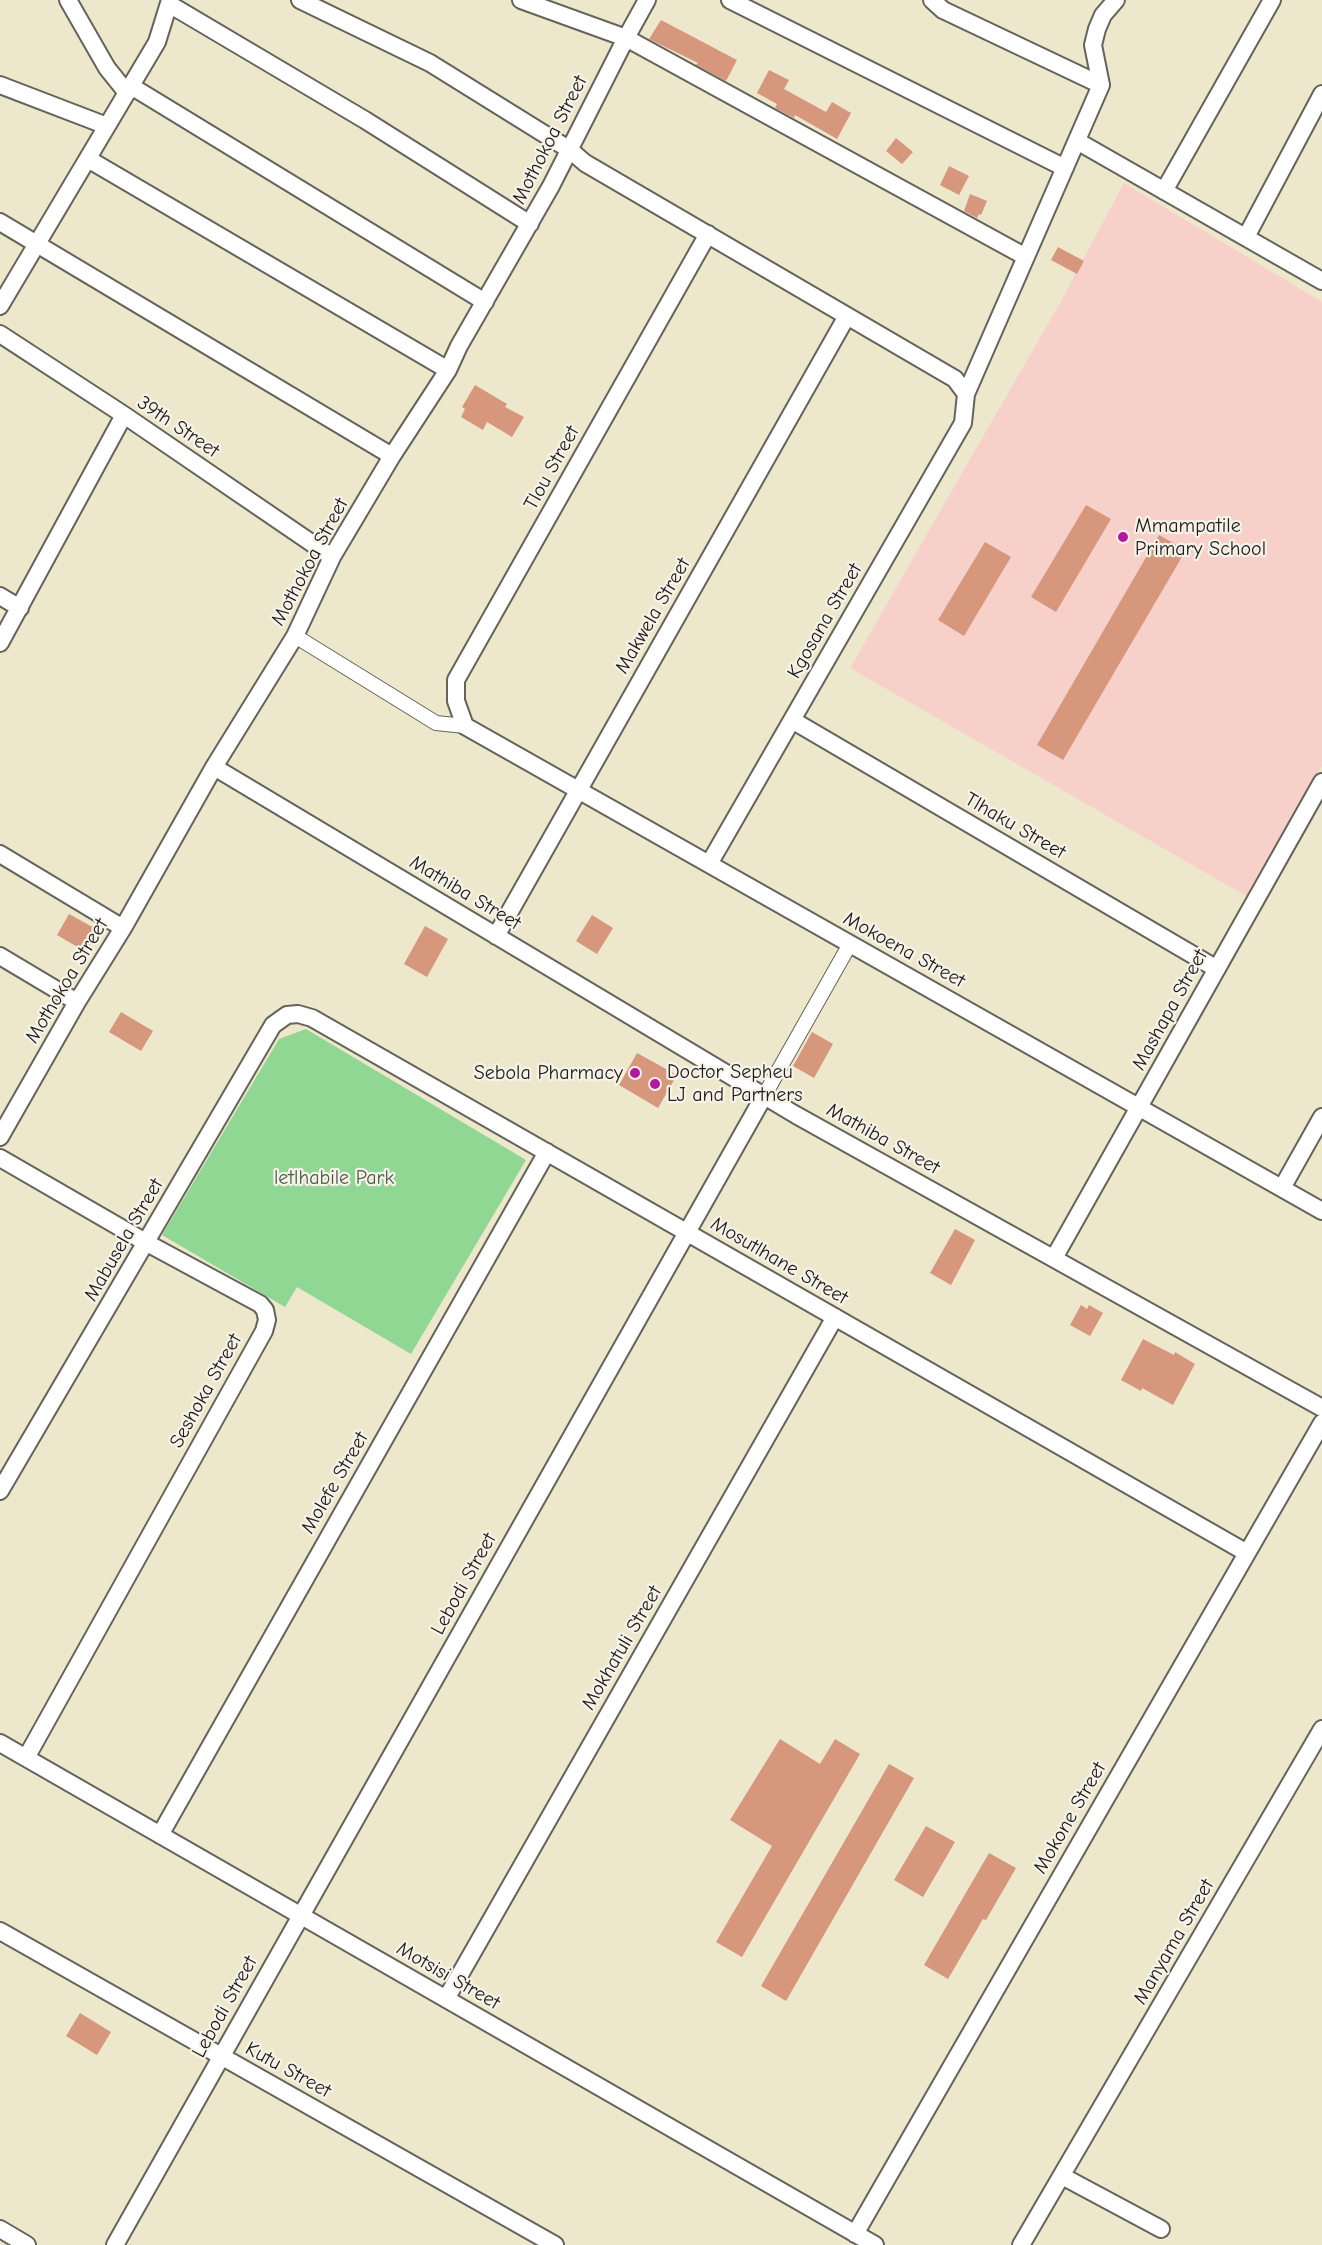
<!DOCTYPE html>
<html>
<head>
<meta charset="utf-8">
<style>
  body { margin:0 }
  canvas { display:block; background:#ede7cc }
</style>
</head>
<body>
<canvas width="1322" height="2245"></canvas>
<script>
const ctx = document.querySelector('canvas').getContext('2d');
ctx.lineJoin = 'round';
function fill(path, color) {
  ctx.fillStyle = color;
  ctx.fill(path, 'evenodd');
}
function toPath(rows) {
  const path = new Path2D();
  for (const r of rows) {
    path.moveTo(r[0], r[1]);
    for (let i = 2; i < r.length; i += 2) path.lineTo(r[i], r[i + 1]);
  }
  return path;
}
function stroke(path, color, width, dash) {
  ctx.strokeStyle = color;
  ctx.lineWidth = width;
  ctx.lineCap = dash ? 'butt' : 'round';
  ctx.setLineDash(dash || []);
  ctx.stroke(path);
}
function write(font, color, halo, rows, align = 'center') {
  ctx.font = font + ' "Comic Neue",sans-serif';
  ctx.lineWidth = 4.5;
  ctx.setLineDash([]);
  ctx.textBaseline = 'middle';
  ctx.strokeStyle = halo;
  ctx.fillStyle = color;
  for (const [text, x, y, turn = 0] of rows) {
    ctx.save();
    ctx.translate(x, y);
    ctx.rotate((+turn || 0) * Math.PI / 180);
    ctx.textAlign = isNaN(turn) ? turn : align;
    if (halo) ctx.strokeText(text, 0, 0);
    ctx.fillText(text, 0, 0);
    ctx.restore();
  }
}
fill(toPath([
  [1124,183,1322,302,1322,766,1248,897,850,668,1061,301]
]), '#f7d1c9');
fill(toPath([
  [306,1029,526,1160,411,1354,297,1287,285,1307,162,1235,279,1039]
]), '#8fd793');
fill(toPath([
  [661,20,737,60,726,81,696,65,698,63,649,39],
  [769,70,789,80,784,89,826,112,832,102,851,113,837,139,795,115,794,118,775,108,777,104,757,93],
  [896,138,913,152,902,164,886,151],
  [949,166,969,176,959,195,940,185],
  [970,194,987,201,981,215,979,214,977,218,964,211],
  [1058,247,1084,261,1077,274,1051,260],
  [475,385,507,404,505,407,524,417,512,437,487,422,483,430,461,417,465,409,462,407],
  [1086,505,1111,519,1056,612,1031,597],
  [1159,535,1186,550,1063,760,1037,745],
  [985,542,1011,557,964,636,938,620],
  [69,914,98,930,86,952,57,935],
  [592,915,613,928,597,954,576,941],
  [425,926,448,939,427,977,404,964],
  [121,1012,153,1031,141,1051,109,1032],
  [812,1032,833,1044,814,1078,793,1066],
  [637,1053,677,1075,658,1108,619,1085],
  [955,1229,975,1240,951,1285,930,1273],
  [1081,1305,1087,1309,1089,1305,1103,1313,1090,1336,1070,1325],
  [1143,1339,1174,1355,1175,1352,1195,1364,1173,1405,1142,1388,1141,1391,1121,1380],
  [780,1739,820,1764,835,1739,860,1754,742,1957,716,1942,772,1846,730,1820],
  [889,1764,914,1778,786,2001,761,1986],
  [926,1826,955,1842,923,1897,894,1880],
  [989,1853,1016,1868,986,1920,983,1919,948,1979,924,1965],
  [80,2013,111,2032,97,2055,66,2036]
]), '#d6977c');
const pedestrian = toPath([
  [295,636,436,723,465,726],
  [764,1096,850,944]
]);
const minor = toPath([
  [68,0,107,68,127,93],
  [300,0,430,63,570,150,585,163,955,379,966,394],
  [521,0,626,38,1026,257],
  [730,0,1065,168],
  [932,0,943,10,1101,85],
  [169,4,365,120,530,224],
  [0,85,107,126],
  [131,86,485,302],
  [1077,141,1322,281],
  [88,159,448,370],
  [1164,191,1272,0],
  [0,222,392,456],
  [708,234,456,680,456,701,465,726,1322,1211],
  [1246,237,1322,94],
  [0,306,157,42,170,0],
  [0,334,124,415,332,557],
  [0,596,20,608],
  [0,643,124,415],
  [792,720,1217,969],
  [214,767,796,1115,1322,1408],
  [0,854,123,928],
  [709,864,963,423,966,394,1101,85,1093,45,1097,29,1103,15,1116,0],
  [496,936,847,316],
  [0,956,77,1002],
  [0,1137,77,1002,123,928,214,767,295,636,332,557,392,456,448,370,459,346,551,186,626,38,647,0],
  [0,1158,147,1243,260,1304,265,1310,267,1320,264,1331,26,1758],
  [1282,1188,1322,1117],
  [1054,1258,1322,782],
  [0,1491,273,1025,287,1015,298,1014,312,1018,1247,1553],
  [0,1743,875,2245],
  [160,1835,547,1152],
  [0,1931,555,2245],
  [446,1999,835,1317],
  [1062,2176,1161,2229],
  [0,2229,27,2245],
  [855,2234,1322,1423],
  [115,2245,764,1096],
  [1021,2245,1322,1729]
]);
stroke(pedestrian, '#65635a', 16);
stroke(minor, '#65635a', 20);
stroke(pedestrian, '#fff', 14);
stroke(minor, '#fff', 16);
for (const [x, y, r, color] of [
  [1123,537,6,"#b5179e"],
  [635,1073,6,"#b5179e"],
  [655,1084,6,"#b5179e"]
]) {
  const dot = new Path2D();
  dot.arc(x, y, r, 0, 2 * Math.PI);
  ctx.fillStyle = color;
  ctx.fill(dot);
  stroke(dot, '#f7f3e8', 2);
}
write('20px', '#1c1c1c', '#f7f3e8', [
  ["Mothokoa Street",550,140,-63],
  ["39th Street",178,427,34],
  ["Tlou Street",552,468,-61],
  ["Mothokoa Street",310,562,-62],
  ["Makwela Street",653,616,-60],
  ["Kgosana Street",825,621,-60],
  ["Tlhaku Street",1015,826,30],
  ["Mathiba Street",465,893,31],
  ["Mokoena Street",904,950,29],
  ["Mothokoa Street",67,981,-59],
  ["Mashapa Street",1170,1010,-61],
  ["Mathiba Street",883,1139,29],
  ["Mabusela Street",124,1240,-60],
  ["Mosutlhane Street",779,1261,30],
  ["Seshoka Street",206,1391,-61],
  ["Molefe Street",335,1483,-60],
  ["Lebodi Street",464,1584,-61],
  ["Mokhatuli Street",622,1648,-60],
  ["Mokone Street",1070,1818,-60],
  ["Manyama Street",1174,1942,-60],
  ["Motsisi Street",448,1976,30],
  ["Lebodi Street",225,2007,-61],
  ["Kutu Street",288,2070,29]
]);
write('20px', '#1c1c1c', '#f7f3e8', [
  ["Mmampatile",1135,526],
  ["Primary School",1135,549],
  ["Doctor Sepheu",667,1072],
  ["LJ and Partners",667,1095],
  ["Sebola Pharmacy",623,1073,"right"]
], 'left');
write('20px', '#445d46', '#f7f3e8', [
  ["letlhabile Park",334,1178]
]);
</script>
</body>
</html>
